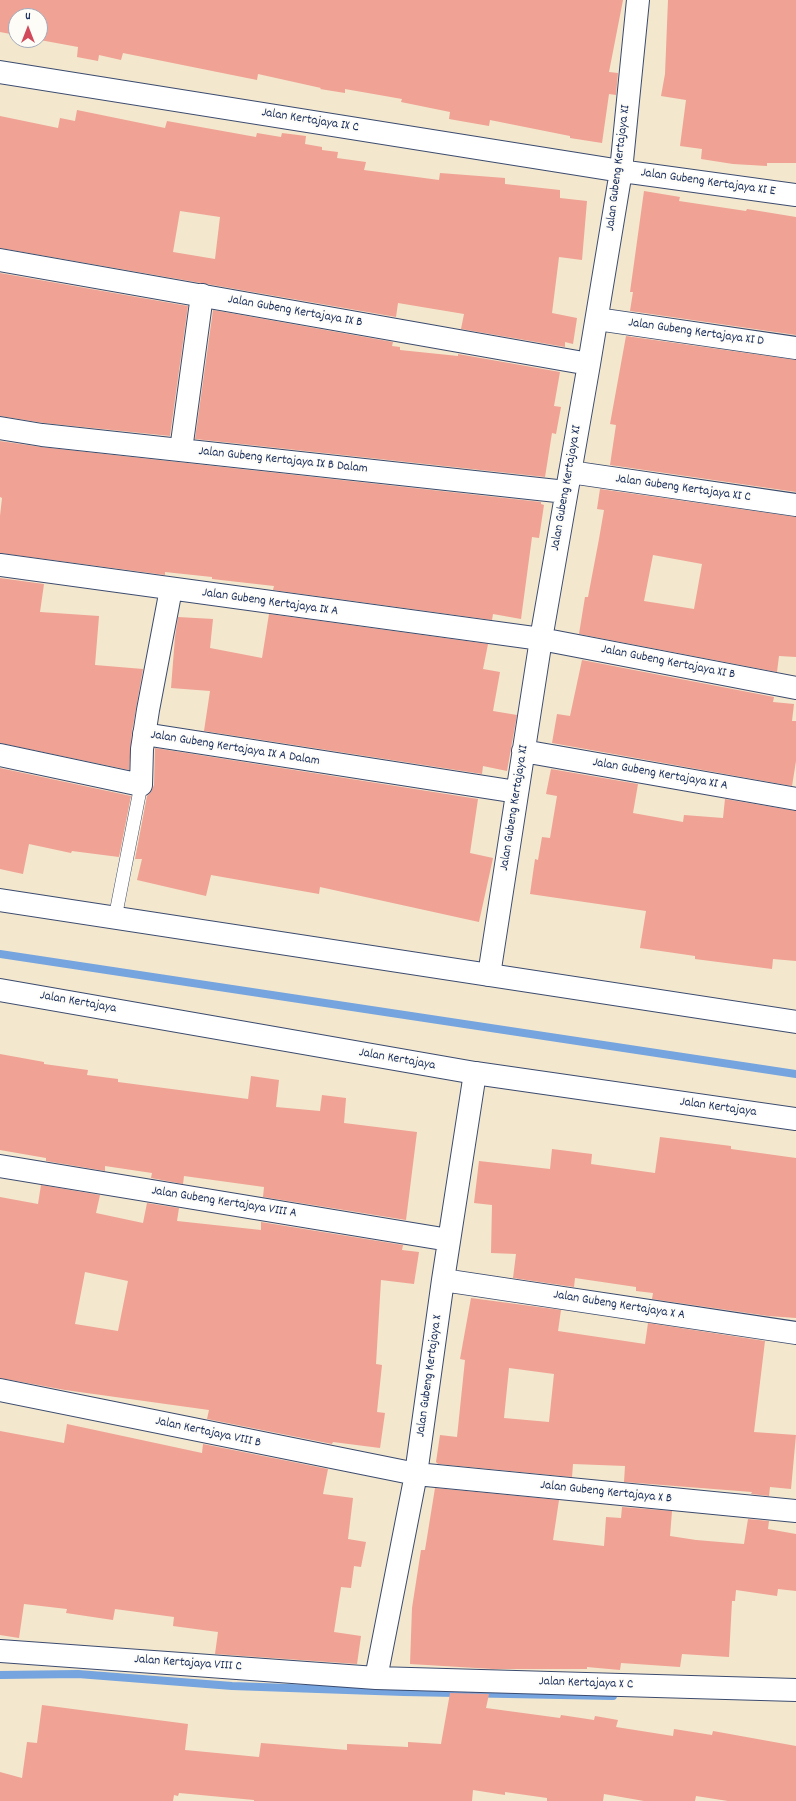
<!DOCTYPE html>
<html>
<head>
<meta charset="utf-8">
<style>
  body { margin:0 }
  #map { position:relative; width:796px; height:1801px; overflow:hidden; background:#f3e7ce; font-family:Dekko,sans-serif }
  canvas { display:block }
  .north { position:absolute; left:8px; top:8px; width:40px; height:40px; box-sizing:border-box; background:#fdfcf7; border:1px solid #a3aaba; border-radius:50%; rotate:0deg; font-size:11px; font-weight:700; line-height:16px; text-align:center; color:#1b2f5e }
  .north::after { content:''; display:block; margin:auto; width:14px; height:18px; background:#d1495b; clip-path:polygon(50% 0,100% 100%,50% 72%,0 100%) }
</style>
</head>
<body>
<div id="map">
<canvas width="796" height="1801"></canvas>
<div class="north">U</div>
</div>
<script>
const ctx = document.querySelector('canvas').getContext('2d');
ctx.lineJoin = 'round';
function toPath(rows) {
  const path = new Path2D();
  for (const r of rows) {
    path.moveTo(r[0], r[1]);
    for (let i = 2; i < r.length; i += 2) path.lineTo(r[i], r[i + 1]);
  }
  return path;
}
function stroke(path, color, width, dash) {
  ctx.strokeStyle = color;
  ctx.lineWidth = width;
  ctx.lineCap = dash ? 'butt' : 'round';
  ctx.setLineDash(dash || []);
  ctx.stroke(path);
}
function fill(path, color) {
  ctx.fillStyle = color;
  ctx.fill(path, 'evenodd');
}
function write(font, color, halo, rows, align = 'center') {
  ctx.font = font + ' Dekko,sans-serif';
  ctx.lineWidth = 4;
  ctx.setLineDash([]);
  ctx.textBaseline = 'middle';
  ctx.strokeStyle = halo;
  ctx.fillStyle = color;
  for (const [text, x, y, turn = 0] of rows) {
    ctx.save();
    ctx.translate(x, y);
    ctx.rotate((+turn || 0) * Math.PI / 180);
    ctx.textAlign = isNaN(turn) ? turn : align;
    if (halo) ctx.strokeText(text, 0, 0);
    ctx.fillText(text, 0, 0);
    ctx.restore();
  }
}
stroke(toPath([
  [0,954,796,1074],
  [0,1675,78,1674,232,1686,404,1692,613,1696]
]), '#75a4de', 8);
fill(toPath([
  [0,0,623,0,609,72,618,73,616,95,609,94,602,143,570,138,570,136,490,120,489,126,449,119,450,112,401,102,402,99,345,89,345,93,320,89,321,88,258,74,257,80,123,53,121,60,99,55,98,61,77,57,78,47,40,40,40,16,16,16,16,35,0,32],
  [668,0,796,0,796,163,767,163,767,166,733,164,701,159,702,149,680,146,686,100,661,96,665,74],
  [77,110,165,128,167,121,256,137,257,133,281,137,282,133,306,136,305,144,322,147,322,150,338,152,337,158,366,162,364,170,439,180,440,173,505,178,505,184,560,190,560,198,587,201,582,260,559,257,552,313,577,318,573,344,565,342,565,347,461,329,464,314,398,303,396,317,0,248,0,116,58,128,60,118,75,121],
  [180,211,220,217,215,259,173,252],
  [644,191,680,197,679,201,746,211,747,209,796,217,796,335,630,311,633,292,630,292],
  [0,273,188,306,170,436,44,423,0,416],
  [213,310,393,342,392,346,400,347,400,350,458,356,458,354,560,372,554,406,561,407,556,434,552,433,545,477,195,439],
  [626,336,796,360,796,492,610,465,616,425,610,424],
  [0,441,41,447,541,502,541,504,544,505,539,538,532,537,521,619,493,614,492,620,273,590,274,586,212,579,212,577,165,572,165,575,0,553,0,516,2,498,0,497],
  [600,489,796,517,796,657,779,656,777,672,579,634,585,597,588,597,599,539,604,510,597,509],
  [653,555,702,564,694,609,644,601],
  [0,578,44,584,40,612,99,616,95,665,143,669,132,732,129,770,0,743],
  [269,614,488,644,483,669,500,672,493,711,517,715,507,771,483,766,482,774,204,731,210,691,171,688,175,637,178,617,213,619,210,648,262,658],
  [582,660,774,697,773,702,794,704,792,721,796,721,796,761,792,786,552,743,557,714,570,716],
  [155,748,478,799,470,853,493,858,479,922,320,887,319,894,211,875,206,896,137,880,142,859,135,859,147,796,151,792,154,785],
  [0,768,131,796,119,857,72,851,71,853,29,844,23,874,0,869],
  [551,769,638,784,633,813,683,822,684,815,723,818,725,799,796,811,796,961,773,959,772,969,695,959,695,956,640,948,646,911,530,894,535,859,538,860,542,837,550,838,557,796,546,794],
  [0,1054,44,1062,44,1064,88,1070,87,1075,118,1079,118,1082,248,1099,251,1076,279,1080,276,1107,320,1111,322,1095,346,1098,344,1123,417,1132,406,1220,263,1197,264,1187,184,1176,183,1184,151,1178,152,1173,105,1166,105,1171,46,1161,46,1158,0,1150],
  [660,1137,731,1146,731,1149,796,1158,796,1318,768,1316,652,1299,653,1293,636,1291,636,1287,575,1278,574,1287,513,1278,516,1254,491,1253,492,1205,474,1203,479,1161,550,1169,552,1149,592,1154,591,1164,655,1173],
  [41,1185,100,1195,96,1213,143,1223,147,1203,179,1208,177,1221,261,1230,261,1222,403,1245,402,1250,419,1252,414,1284,381,1280,376,1364,382,1365,377,1412,385,1413,380,1448,333,1442,332,1444,207,1419,209,1410,65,1390,0,1378,0,1197,38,1204],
  [85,1272,128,1281,118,1331,75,1324],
  [471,1298,561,1310,558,1331,645,1344,648,1323,765,1341,754,1432,796,1435,791,1489,770,1487,769,1496,751,1494,752,1492,624,1482,625,1466,573,1464,572,1477,438,1464,436,1462,440,1435,457,1437,465,1360,460,1359],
  [509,1368,554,1374,549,1422,504,1418],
  [67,1424,202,1453,203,1444,328,1469,323,1494,353,1498,348,1539,366,1542,361,1567,354,1566,351,1588,341,1587,334,1632,361,1636,357,1664,215,1654,218,1632,173,1626,174,1617,115,1609,113,1620,66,1613,67,1609,24,1604,19,1638,0,1635,0,1431,64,1443],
  [435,1488,559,1500,553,1540,604,1546,606,1517,621,1518,622,1507,672,1511,670,1536,696,1540,744,1544,748,1519,769,1521,768,1529,796,1534,796,1591,778,1589,777,1596,736,1590,735,1601,732,1601,729,1657,682,1654,680,1667,621,1663,620,1670,587,1667,587,1669,493,1669,410,1664,412,1608,421,1550,425,1550],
  [450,1693,489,1694,486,1708,560,1718,561,1715,594,1720,595,1716,618,1720,616,1727,673,1736,674,1729,712,1735,713,1731,796,1746,796,1801,728,1801,696,1796,695,1801,644,1801,604,1794,603,1801,547,1801,547,1798,505,1792,505,1795,473,1790,472,1801,254,1801,254,1800,179,1793,178,1796,174,1795,173,1801,0,1801,0,1772,22,1778,27,1742,37,1743,42,1705,188,1724,185,1750,259,1757,261,1743,347,1750,347,1744,408,1747,408,1742,441,1744]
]), '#f0a294');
const service = toPath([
  [115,918,141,785]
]);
const minor = toPath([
  [0,72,621,171,796,195],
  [0,260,589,364],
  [597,319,796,348],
  [0,428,42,435,566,492],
  [181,450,202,295],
  [570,472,796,505],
  [0,565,541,639,796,688],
  [144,734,517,792],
  [523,751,796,799],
  [0,755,141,785,142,749,148,710,171,589],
  [489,975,541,639,589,364,621,171,638,0],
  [0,1166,449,1240],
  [443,1280,796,1333],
  [0,1390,416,1474,796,1511],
  [0,1651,376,1678,796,1690],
  [376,1678,416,1474,443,1280,475,1073]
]);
const primary = toPath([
  [0,900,796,1022],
  [0,990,475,1073,796,1119]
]);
stroke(service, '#3b4b6f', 14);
stroke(minor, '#3b4b6f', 24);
stroke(primary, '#3b4b6f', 24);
stroke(service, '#fff', 13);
stroke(minor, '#fff', 22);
stroke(primary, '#fff', 22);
write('13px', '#1b2f5e', '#fdfcf7', [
  ["Jalan Kertajaya IX C",310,121,9],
  ["Jalan Gubeng Kertajaya XI",619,168,-83],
  ["Jalan Gubeng Kertajaya XI E",708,183,8],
  ["Jalan Gubeng Kertajaya IX B",295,312,10],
  ["Jalan Gubeng Kertajaya XI D",696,333,8],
  ["Jalan Gubeng Kertajaya IX B Dalam",283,461,6],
  ["Jalan Gubeng Kertajaya XI",567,488,-80],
  ["Jalan Gubeng Kertajaya XI C",683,489,8],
  ["Jalan Gubeng Kertajaya IX A",270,603,8],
  ["Jalan Gubeng Kertajaya XI B",668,663,11],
  ["Jalan Gubeng Kertajaya IX A Dalam",235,749,9],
  ["Jalan Gubeng Kertajaya XI A",660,775,10],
  ["Jalan Gubeng Kertajaya XI",515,808,-81],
  ["Jalan Kertajaya",78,1003,10],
  ["Jalan Kertajaya",397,1060,10],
  ["Jalan Kertajaya",718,1108,8],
  ["Jalan Gubeng Kertajaya VIII A",224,1203,9],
  ["Jalan Gubeng Kertajaya X A",619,1306,9],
  ["Jalan Gubeng Kertajaya X",430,1376,-82],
  ["Jalan Kertajaya VIII B",208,1433,12],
  ["Jalan Gubeng Kertajaya X B",606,1493,6],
  ["Jalan Kertajaya VIII C",188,1664,4],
  ["Jalan Kertajaya X C",586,1684,2]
]);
</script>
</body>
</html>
